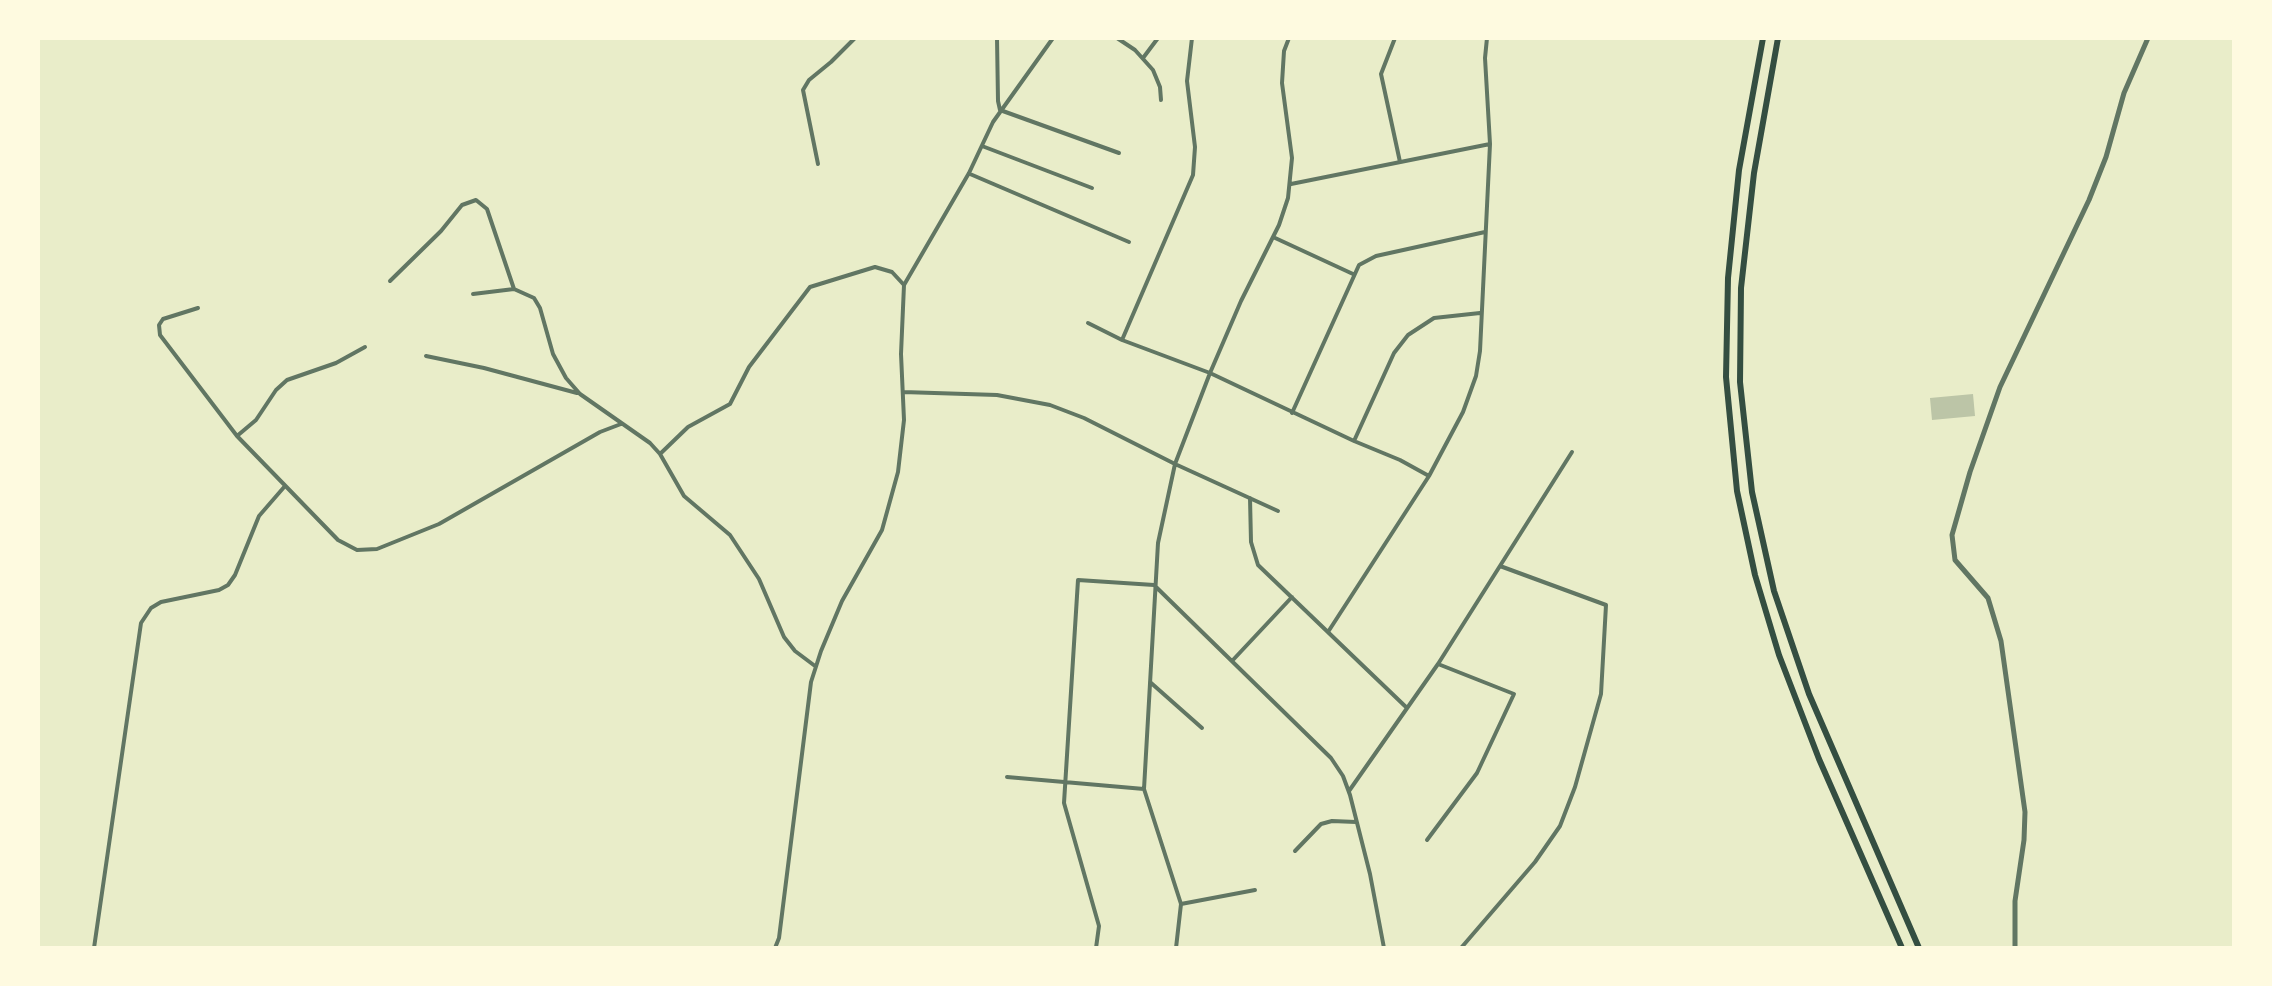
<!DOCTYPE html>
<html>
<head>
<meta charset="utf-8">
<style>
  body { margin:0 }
  #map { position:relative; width:2272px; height:986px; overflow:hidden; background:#e9edc9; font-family:"Fira Sans Condensed",sans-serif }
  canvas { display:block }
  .frame { position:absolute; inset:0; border:40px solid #fefae0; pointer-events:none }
</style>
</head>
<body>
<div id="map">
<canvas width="2272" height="986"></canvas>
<div class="frame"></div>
</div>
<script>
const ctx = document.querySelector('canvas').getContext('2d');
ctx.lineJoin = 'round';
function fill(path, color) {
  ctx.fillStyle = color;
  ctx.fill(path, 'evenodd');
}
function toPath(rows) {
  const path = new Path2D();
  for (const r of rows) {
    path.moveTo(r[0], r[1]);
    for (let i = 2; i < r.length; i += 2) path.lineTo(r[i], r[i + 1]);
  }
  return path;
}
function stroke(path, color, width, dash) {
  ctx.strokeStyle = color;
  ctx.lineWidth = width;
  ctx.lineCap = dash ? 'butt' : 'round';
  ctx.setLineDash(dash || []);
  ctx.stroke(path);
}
fill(toPath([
  [1973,394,1975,416,1932,420,1930,398]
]), '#bcc5a7');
stroke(toPath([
  [997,38,998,101,1000,110,1119,153],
  [1117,38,1135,50,1153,70,1160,87,1161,100],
  [1395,38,1381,74,1400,162],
  [1143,58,1158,38],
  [982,146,1092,188],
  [818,164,803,90,809,80,831,62,855,38],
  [970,174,1129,242],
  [1291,184,1490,144],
  [1273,237,1353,274],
  [390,281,441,231,462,205,476,200,487,209,514,289],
  [473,294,514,289,534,298,540,308,553,354,566,378,580,394,650,443,660,454,684,496,730,535,759,579,784,637,795,651,815,666],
  [198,308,163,319,159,325,160,335,237,436,338,540,357,550,377,549,439,524,600,432,621,424],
  [1088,323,1122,340,1210,373,1354,441,1400,460,1429,476],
  [1122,340,1193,175,1195,147,1187,81,1192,38],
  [426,356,484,368,577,393],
  [903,392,997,395,1050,405,1084,418,1175,464,1278,511],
  [1292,413,1359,265,1376,256,1485,232],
  [237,436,256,420,276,390,287,380,336,363,365,347],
  [1354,441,1394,353,1408,335,1434,318,1480,313],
  [660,454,688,427,730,404,749,367,810,287,875,267,892,272,904,285],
  [1250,498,1251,542,1258,565,1407,708],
  [1328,632,1429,476,1463,412,1476,376,1480,351,1490,144,1485,58,1487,38],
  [1232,661,1292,597],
  [1150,682,1202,728],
  [1007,777,1144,789],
  [1349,791,1438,664,1572,452],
  [1427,840,1477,773,1514,694,1438,664],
  [1295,851,1321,824,1332,821,1356,822],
  [1181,904,1255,890],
  [94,948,141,623,151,608,161,602,219,590,228,585,235,575,259,516,285,486],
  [775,948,779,938,811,682,821,651,842,601,882,530,898,472,904,420,901,354,904,285,969,173,993,122,1053,38],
  [1096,948,1099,926,1064,803,1078,580,1154,585,1331,758,1343,776,1350,795,1370,874,1384,948],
  [1176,948,1181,904,1144,789,1158,543,1175,464,1210,373,1241,301,1279,225,1288,198,1292,158,1282,83,1284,51,1289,38],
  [1461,948,1535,862,1560,826,1575,787,1601,694,1606,605,1500,566]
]), '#617663', 4);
stroke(toPath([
  [2015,948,2015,901,2024,840,2025,812,2001,641,1988,598,1955,560,1952,535,1970,472,2000,387,2089,200,2106,157,2124,93,2148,38]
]), '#617663', 5);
stroke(toPath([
  [1763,38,1739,170,1728,278,1726,377,1737,491,1755,575,1779,655,1819,759,1902,948],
  [1778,38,1754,173,1741,288,1740,382,1752,492,1774,591,1809,694,1919,948]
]), '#344e41', 6);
</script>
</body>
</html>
